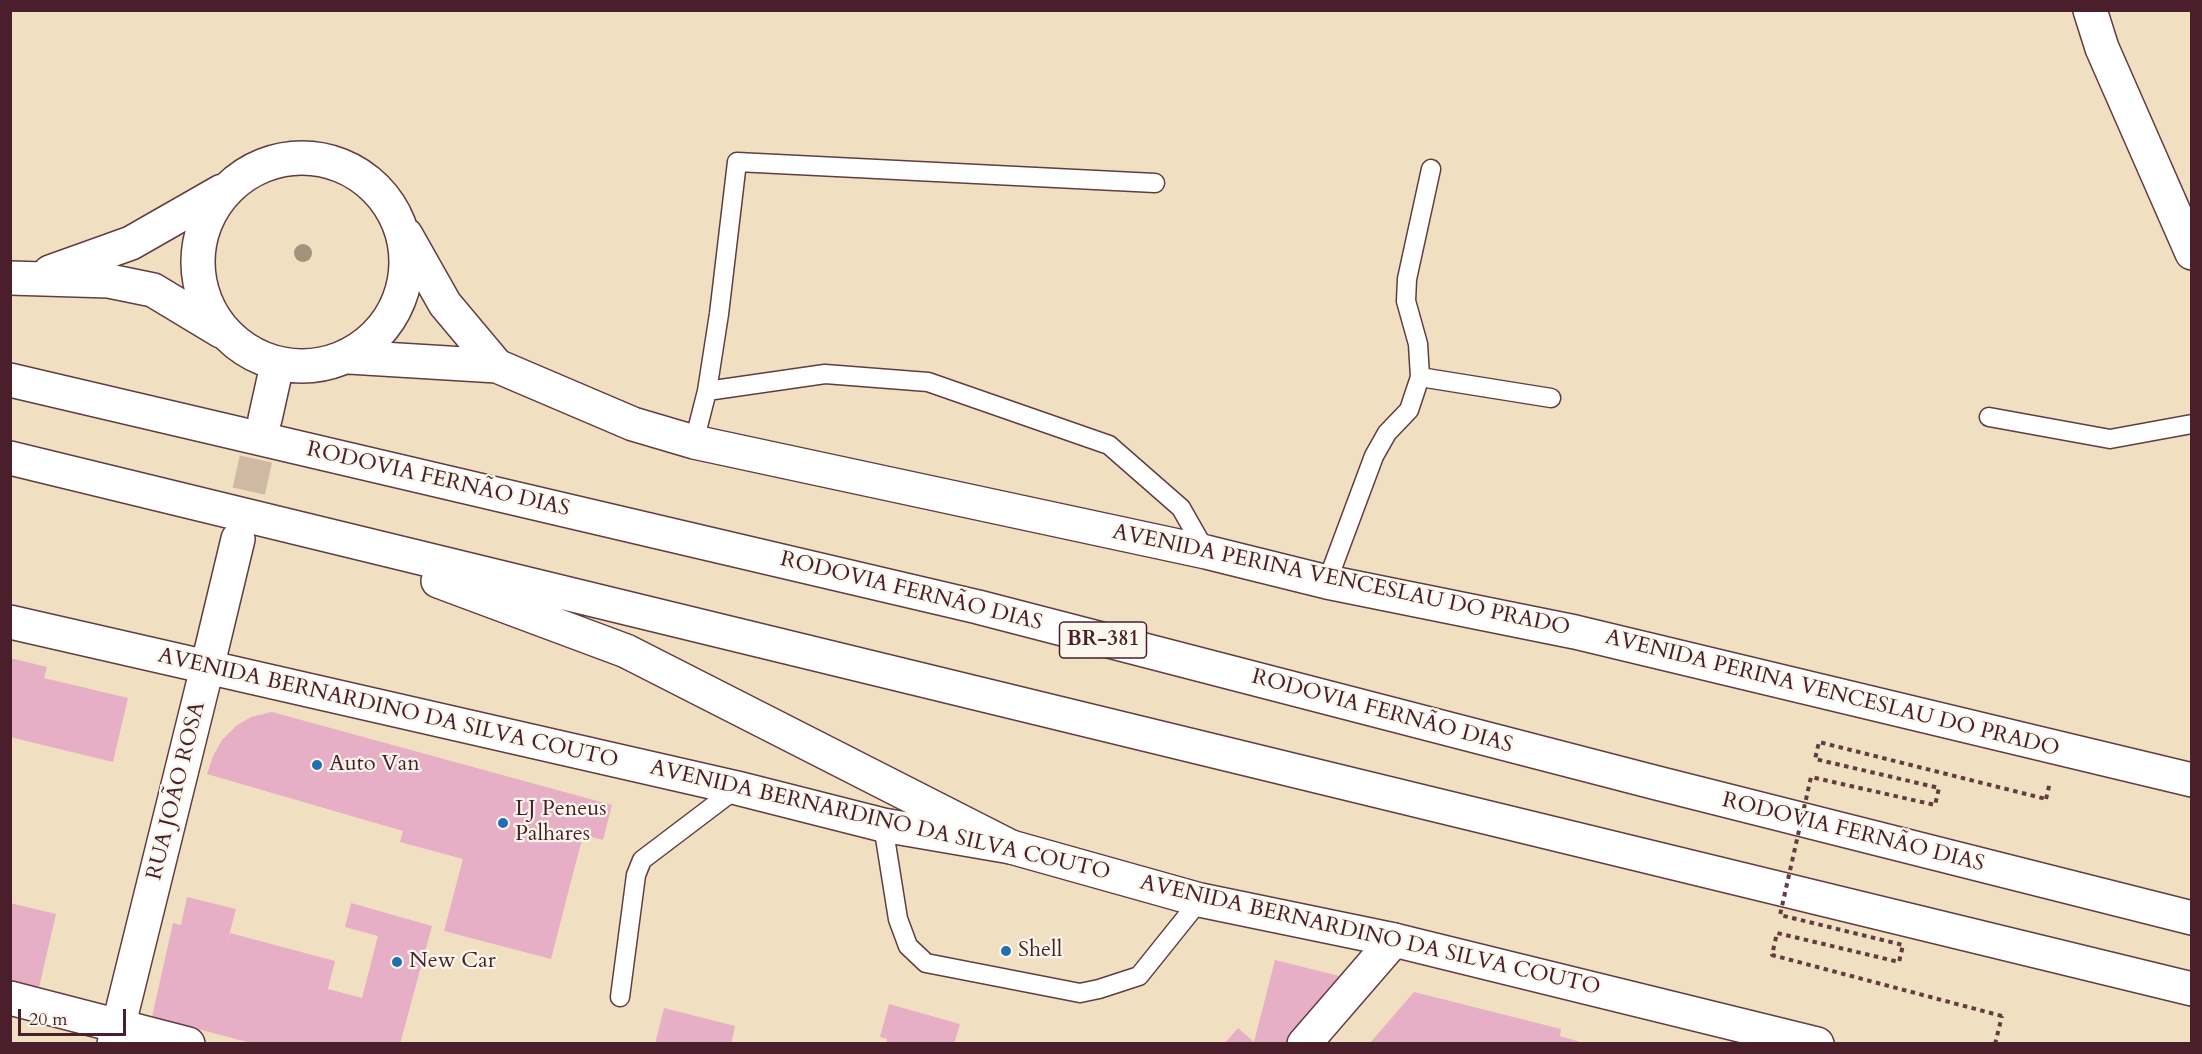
<!DOCTYPE html>
<html>
<head>
<meta charset="utf-8">
<style>
  body { margin:0 }
  #map { position:relative; width:2202px; height:1054px; overflow:hidden; background:#f0dfc0; font-family:Cardo,serif }
  canvas { display:block }
  .frame { position:absolute; inset:0; border:12px solid #4a1f2b; pointer-events:none }
  .scale { position:absolute; left:18px; top:1009px; width:108px; height:27px; box-sizing:border-box; border:3px solid #4a1f2b; border-top:0; padding-left:8px; font-size:18px; line-height:21px; white-space:nowrap; color:#4a1f2b; -webkit-text-stroke:4px #fbf7ec; paint-order:stroke }
</style>
</head>
<body>
<div id="map">
<canvas width="2202" height="1054"></canvas>
<div class="frame"></div>
<div class="scale">20 m</div>
</div>
<script>
const ctx = document.querySelector('canvas').getContext('2d');
ctx.lineJoin = 'round';
function fill(path, color) {
  ctx.fillStyle = color;
  ctx.fill(path, 'evenodd');
}
function toPath(rows) {
  const path = new Path2D();
  for (const r of rows) {
    if (r.length === 3) {
      path.moveTo(r[0] + r[2], r[1]);
      path.arc(r[0], r[1], r[2], 0, 2 * Math.PI);
      continue;
    }
    path.moveTo(r[0], r[1]);
    for (let i = 2; i < r.length; i += 2) path.lineTo(r[i], r[i + 1]);
  }
  return path;
}
function stroke(path, color, width, dash) {
  ctx.strokeStyle = color;
  ctx.lineWidth = width;
  ctx.lineCap = dash ? 'butt' : 'round';
  ctx.setLineDash(dash || []);
  ctx.stroke(path);
}
function write(font, color, halo, rows, align = 'center') {
  ctx.font = font + ' Cardo,serif';
  ctx.lineWidth = 4.5;
  ctx.setLineDash([]);
  ctx.textBaseline = 'middle';
  ctx.strokeStyle = halo;
  ctx.fillStyle = color;
  for (const [text, x, y, turn = 0] of rows) {
    ctx.save();
    ctx.translate(x, y);
    ctx.rotate((+turn || 0) * Math.PI / 180);
    ctx.textAlign = isNaN(turn) ? turn : align;
    if (halo) ctx.strokeText(text, 0, 0);
    ctx.fillText(text, 0, 0);
    ctx.restore();
  }
}
fill(toPath([
  [10,658,47,667,44,678,128,698,113,762,10,737],
  [272,712,612,805,603,840,583,835,551,959,444,931,463,859,400,842,403,831,207,774,213,756,222,740,236,726,251,717],
  [187,897,236,909,227,943,230,933,335,961,328,989,362,998,378,936,345,927,351,903,432,926,400,1044,255,1044,152,1017,173,923,181,925],
  [10,903,56,914,38,992,10,986],
  [1275,960,1343,977,1286,1044,1224,1044,1238,1028,1254,1042],
  [1414,992,1561,1029,1560,1036,1587,1044,1369,1044],
  [889,1004,960,1024,954,1044,886,1044,887,1039,880,1037],
  [664,1008,735,1026,731,1044,655,1044]
]), '#e7afc6');
stroke(toPath([
  [238,539,265,419]
]), '#cfb9a2', 33, [33, 16]);
const lane = toPath([
  [1420,377,1551,398],
  [707,391,825,374,928,382,1109,445,1181,508,1206,552],
  [1989,417,2110,439,2192,424],
  [694,442,707,391,719,314,737,162,1155,183],
  [1327,582,1374,456,1387,433,1409,410,1420,377,1418,344,1406,301,1407,279,1431,169],
  [883,825,898,919,908,946,926,963,1080,993,1099,989,1139,976,1200,900],
  [620,997,636,875,642,860,737,788]
]);
const street = toPath([
  [10,998,188,1044],
  [1304,1044,1394,940]
]);
const secondary = toPath([
  [2090,10,2102,48,2192,253],
  [114,1044,207,668]
]);
const primary = toPath([
  [302,262,104],
  [406,235,445,304,497,366],
  [50,272,131,243,222,191],
  [10,278,109,281,153,290,221,331],
  [349,357,497,366,633,424,694,442,1206,552,1327,582,1575,632,2192,780],
  [265,419,277,365],
  [10,622,737,788,883,825,1011,847,1200,900,1394,940,1817,1044],
  [207,668,238,539]
]);
const highway = toPath([
  [10,380,978,607,1657,783,2192,918],
  [10,458,2192,989],
  [438,581,626,651,1011,847]
]);
stroke(lane, '#633c41', 21);
stroke(street, '#633c41', 36);
stroke(secondary, '#633c41', 36);
stroke(primary, '#633c41', 36);
stroke(highway, '#633c41', 36);
stroke(toPath([
  [2046,799,2050,782],
  [1995,1044,2002,1016]
]), '#633c41', 4, [4.5, 4.5]);
stroke(lane, '#fff', 18);
stroke(street, '#fff', 33);
stroke(secondary, '#fff', 33);
stroke(primary, '#fff', 33);
stroke(highway, '#fff', 33);
stroke(toPath([
  [2002,1016,1772,955,1777,933,1899,962,1903,945,1780,915,1811,777,1935,805,1939,788,1815,759,1819,742,2046,799]
]), '#633c41', 4, [4.5, 4.5]);
ctx.fillStyle = '#a2937c';
for (const [x, y] of [
  [303,253]
]) {
  ctx.beginPath();
  ctx.arc(x, y, 9, 0, 2 * Math.PI);
  ctx.fill();
}
for (const [x, y, r, color] of [
  [317,765,6,"#1f6fb2"],
  [503,823,6,"#1f6fb2"],
  [1006,951,6,"#1f6fb2"],
  [397,962,6,"#1f6fb2"]
]) {
  const dot = new Path2D();
  dot.arc(x, y, r, 0, 2 * Math.PI);
  ctx.fillStyle = color;
  ctx.fill(dot);
  stroke(dot, '#fbf7ec', 2);
}
for (const [x, y, w] of [
  [1103,640,87]
]) {
  const box = new Path2D();
  box.roundRect(x - w / 2, y - 18, w, 36, 4.5);
  ctx.fillStyle = '#fbf7ec';
  ctx.fill(box);
  stroke(box, '#4a1f2b', 1.5);
}
write('bold 21px', '#4a1f2b', null, [
  ["BR-381",1103,640]
]);
write('22px', '#4a1f2b', '#fbf7ec', [
  ["RODOVIA FERNÃO DIAS",438,480,13],
  ["AVENIDA PERINA VENCESLAU DO PRADO",1341,581,12],
  ["RODOVIA FERNÃO DIAS",911,592,14],
  ["AVENIDA PERINA VENCESLAU DO PRADO",1832,694,14],
  ["AVENIDA BERNARDINO DA SILVA COUTO",388,709,13],
  ["RODOVIA FERNÃO DIAS",1382,712,15],
  ["RUA JOÃO ROSA",177,791,-76],
  ["AVENIDA BERNARDINO DA SILVA COUTO",880,821,13],
  ["RODOVIA FERNÃO DIAS",1853,833,14],
  ["AVENIDA BERNARDINO DA SILVA COUTO",1370,936,13]
]);
write('22px', '#4a1f2b', '#fbf7ec', [
  ["Auto Van",329,765],
  ["LJ Peneus",515,810],
  ["Palhares",515,835],
  ["Shell",1018,951],
  ["New Car",409,962]
], 'left');
</script>
</body>
</html>
